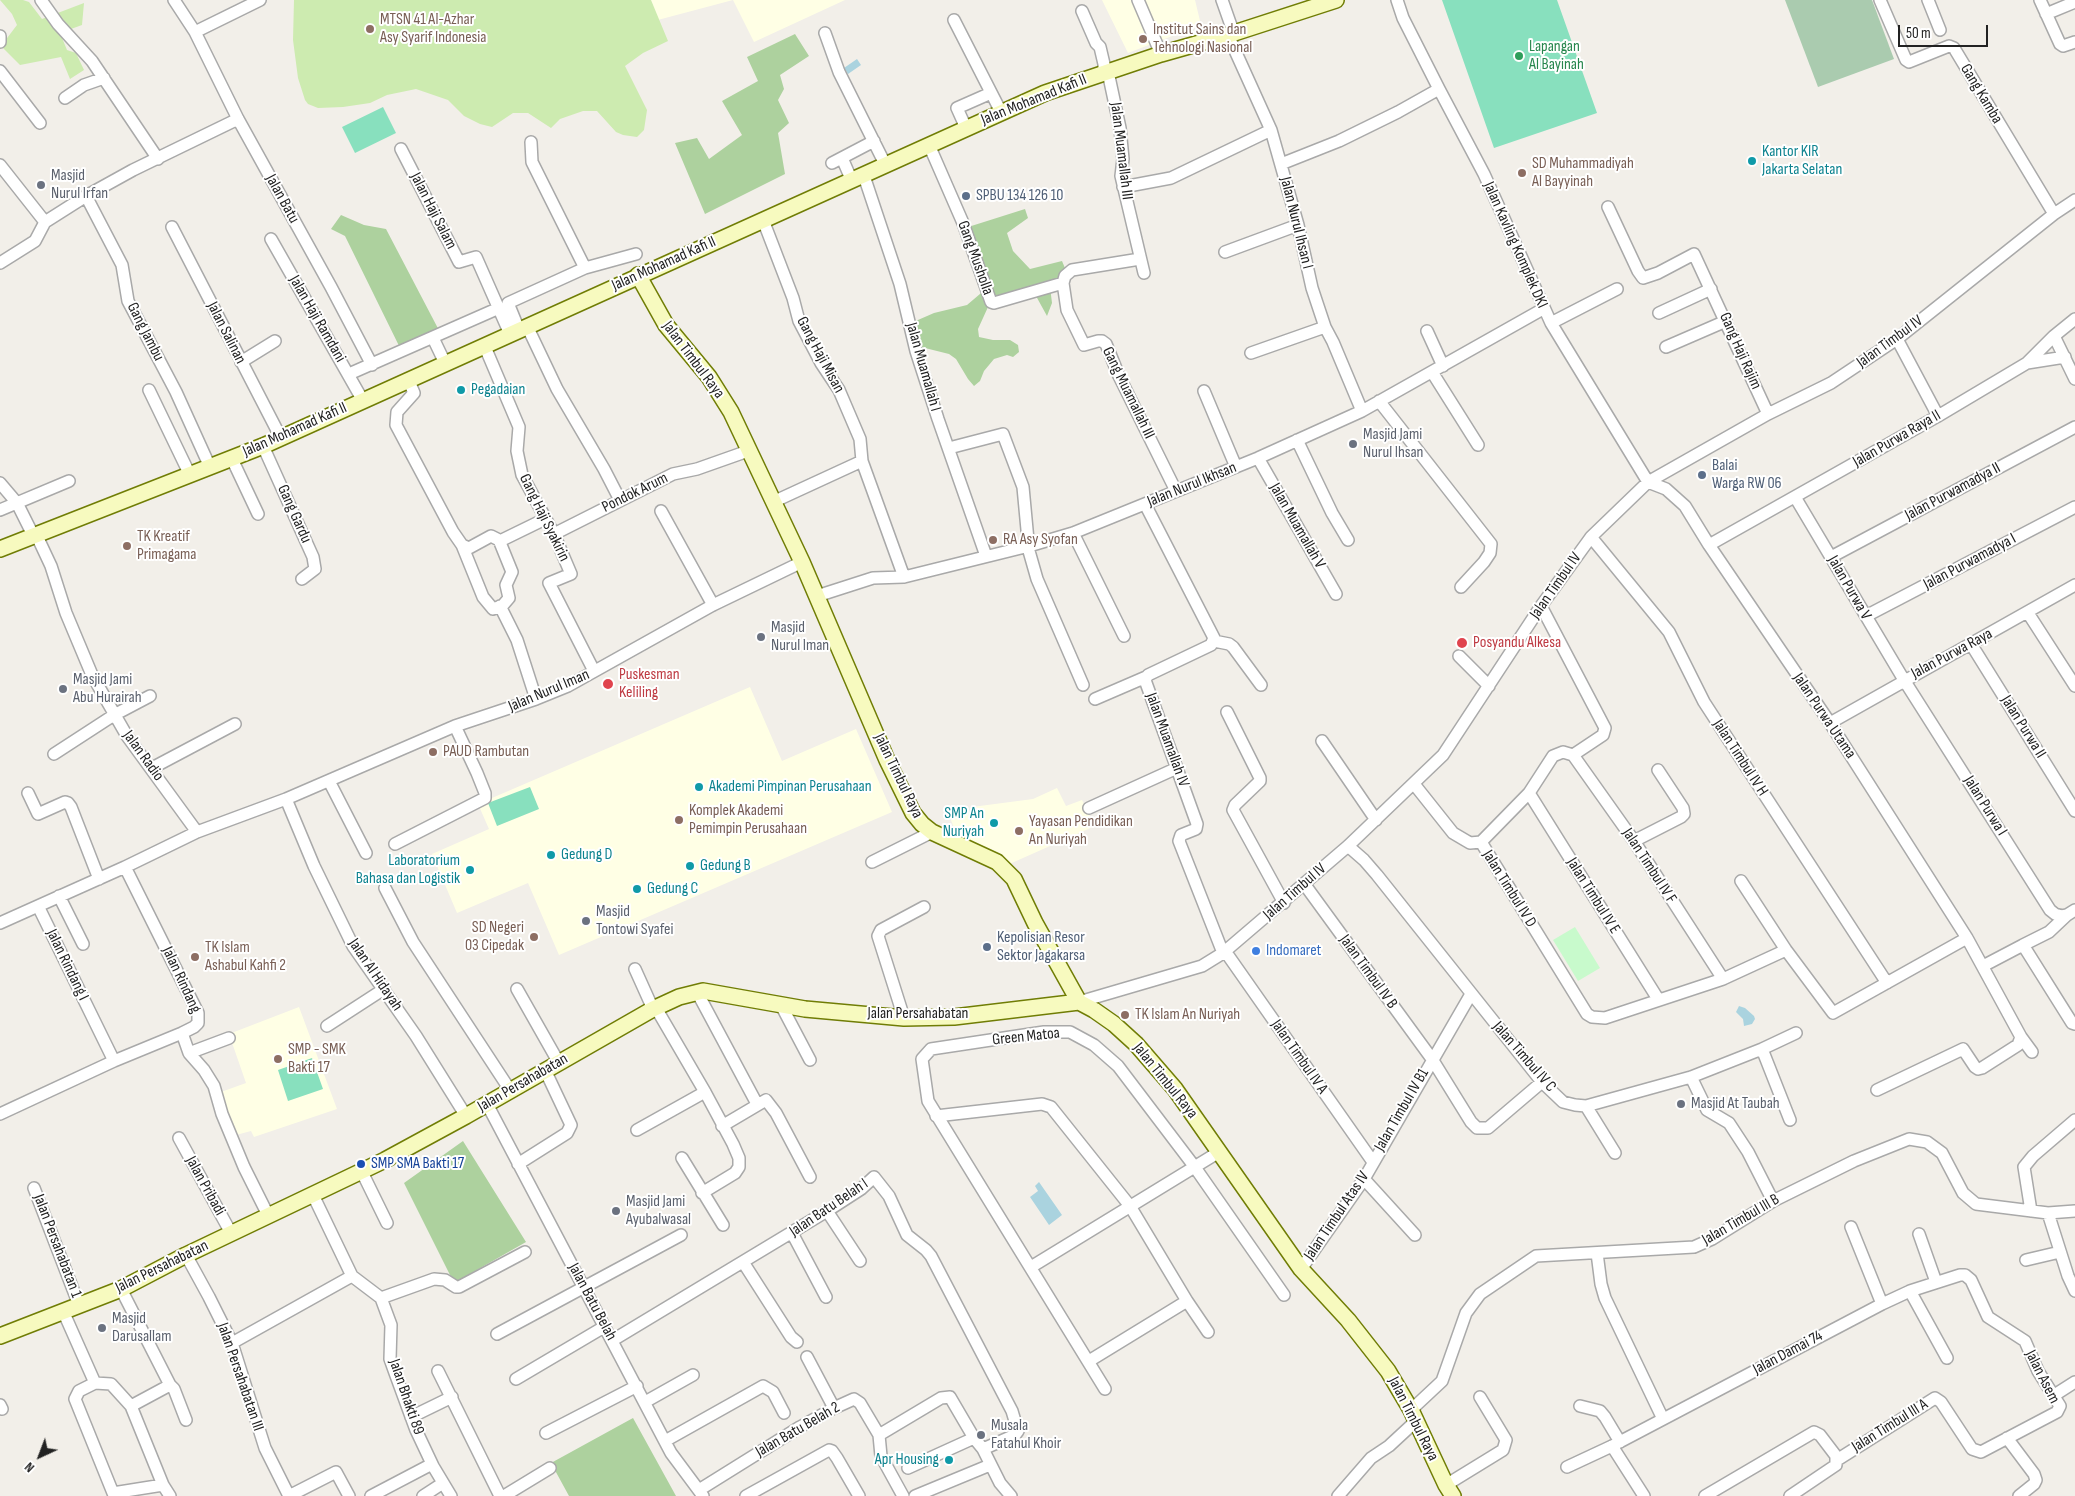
<!DOCTYPE html>
<html>
<head>
<meta charset="utf-8">
<style>
  body { margin:0 }
  #map { position:relative; width:2075px; height:1496px; overflow:hidden; background:#f2efe9; font-family:"Sofia Sans Condensed",sans-serif }
  canvas { display:block }
  .north { position:absolute; left:15px; top:1431px; width:50px; height:50px; -webkit-text-stroke:4px #fff; paint-order:stroke; rotate:223deg; font-size:14px; font-weight:700; line-height:20px; text-align:center; color:#222 }
  .north::after { content:''; display:block; margin:auto; width:18px; height:22px; background:#222; clip-path:polygon(50% 0,100% 100%,50% 72%,0 100%) }
  .scale { position:absolute; left:1898px; top:25px; width:90px; height:22px; box-sizing:border-box; border:2px solid #222; border-top:0; padding-left:6px; font-size:15px; line-height:18px; white-space:nowrap; color:#222; -webkit-text-stroke:4px #fff; paint-order:stroke }
</style>
</head>
<body>
<div id="map">
<canvas width="2075" height="1496"></canvas>
<div class="north">N</div>
<div class="scale">50 m</div>
</div>
<script>
const ctx = document.querySelector('canvas').getContext('2d');
ctx.lineJoin = 'round';
function fill(path, color) {
  ctx.fillStyle = color;
  ctx.fill(path, 'evenodd');
}
function toPath(rows) {
  const path = new Path2D();
  for (const r of rows) {
    path.moveTo(r[0], r[1]);
    for (let i = 2; i < r.length; i += 2) path.lineTo(r[i], r[i + 1]);
  }
  return path;
}
function stroke(path, color, width, dash) {
  ctx.strokeStyle = color;
  ctx.lineWidth = width;
  ctx.lineCap = dash ? 'butt' : 'round';
  ctx.setLineDash(dash || []);
  ctx.stroke(path);
}
function write(font, color, halo, rows, align = 'center') {
  ctx.font = font + ' "Sofia Sans Condensed",sans-serif';
  ctx.lineWidth = 4;
  ctx.setLineDash([]);
  ctx.textBaseline = 'middle';
  ctx.strokeStyle = halo;
  ctx.fillStyle = color;
  for (const [text, x, y, turn = 0] of rows) {
    ctx.save();
    ctx.translate(x, y);
    ctx.rotate((+turn || 0) * Math.PI / 180);
    ctx.textAlign = isNaN(turn) ? turn : align;
    if (halo) ctx.strokeText(text, 0, 0);
    ctx.fillText(text, 0, 0);
    ctx.restore();
  }
}
fill(toPath([
  [646,0,845,0,754,42,733,0,654,21],
  [1102,0,1195,0,1201,25,1128,53],
  [750,687,782,761,856,729,892,812,559,955,528,883,457,913,432,854,489,829,478,804],
  [1057,788,1066,806,1082,800,1095,826,996,870,957,836,951,820,974,811,972,807,1033,799],
  [299,1007,337,1109,254,1137,251,1131,236,1135,221,1092,246,1083,229,1034]
]), '#ffffe5');
fill(toPath([
  [0,0,23,0,29,2,42,19,84,3,82,25,60,33,67,50,76,53,84,70,70,79,61,57,20,65,1,46,17,25,12,14],
  [294,0,651,0,668,41,643,53,625,66,647,110,644,130,637,137,623,135,616,132,597,111,583,111,560,119,551,128,528,113,513,113,492,127,480,124,464,116,448,100,416,89,387,95,370,103,343,107,318,108,308,104,305,100,298,78,293,40]
]), '#cdebb0');
fill(toPath([
  [795,34,809,56,780,75,784,89,778,100,789,123,778,133,785,174,705,214,675,143,697,138,709,159,742,135,722,101,758,81,747,57],
  [1025,209,1028,218,1007,233,1013,251,1030,269,1062,261,1067,273,1050,287,1052,303,1047,316,1036,296,1014,293,993,296,978,329,979,337,993,340,1010,340,1018,345,1019,352,1013,357,1007,355,994,359,984,371,980,381,974,386,968,379,956,359,949,354,921,347,915,340,911,323,934,313,967,305,987,288,965,228],
  [341,215,364,225,386,229,443,338,404,356,345,236,331,229],
  [463,1141,526,1242,454,1283,404,1183],
  [633,1418,676,1496,569,1496,551,1463]
]), '#add19e');
fill(toPath([
  [1785,0,1872,0,1894,59,1818,87]
]), '#aacbaf');
fill(toPath([
  [1575,927,1600,968,1578,981,1553,940]
]), '#c8facc');
fill(toPath([
  [1442,0,1557,0,1597,113,1494,148],
  [383,107,396,133,355,153,342,127],
  [530,787,539,809,497,826,488,803],
  [312,1058,323,1089,288,1101,278,1070]
]), '#88e0be');
fill(toPath([
  [857,59,861,65,848,74,844,68],
  [1739,1006,1745,1008,1754,1016,1755,1019,1752,1024,1744,1026,1743,1019,1736,1012],
  [1039,1182,1062,1215,1049,1225,1030,1197,1038,1191,1035,1186]
]), '#aad3df');
const street = toPath([
  [41,0,58,24,92,61,158,159],
  [174,0,195,32,238,119,331,287,372,365],
  [1138,0,1161,54],
  [1222,0,1234,34],
  [1397,0,1403,18,1439,89,1484,174,1551,323,1648,482,1666,489,1685,506,1709,545,1830,723,1967,938,2021,1037,2018,1045,1982,1068,1978,1069,1975,1067,1963,1049,1877,1090],
  [1880,0,1906,60,1909,62,1949,46,1954,48,2054,214],
  [1928,0,1940,30],
  [2040,0,2060,44,2063,46,2075,42],
  [1082,11,1096,43,1100,47,1104,64,1104,73],
  [2046,14,2075,2],
  [954,20,1001,112],
  [195,32,260,0],
  [825,33,839,72,886,166],
  [1228,35,1271,130,1298,225,1312,288,1325,327,1333,342,1362,411],
  [0,36,0,42],
  [0,71,40,123],
  [1108,72,1120,128,1123,159,1121,176,1144,273],
  [65,98,84,85,104,78],
  [966,128,957,108,991,93],
  [929,145,963,223,991,302,994,303,1063,283],
  [401,149,459,262,476,257,510,334],
  [842,158,852,181],
  [832,163,874,141],
  [1281,164,1339,141,1398,112,1439,89],
  [0,165,45,222],
  [864,176,900,284,916,351,938,419,986,556],
  [1123,187,1171,178,1271,130],
  [86,196,122,265,128,301,176,392,210,467],
  [1608,207,1638,271,1643,278,1658,273,1694,254,1768,414],
  [763,220,793,298,799,321,821,363,839,390,860,439,862,461,904,577],
  [45,222,86,196,133,170,238,119],
  [172,227,281,438],
  [271,239,362,399],
  [1225,252,1298,225],
  [1140,259,1072,270,1065,276,1063,283,1067,310,1084,345,1098,341,1102,341,1106,344,1119,376,1176,491],
  [0,263,35,241,45,222],
  [585,268,636,254],
  [1659,313,1711,289],
  [1551,323,1617,289],
  [527,326,557,389,604,469,620,500],
  [519,330,508,303,585,268,532,162,531,142],
  [1427,331,1443,366],
  [2054,336,2075,379],
  [433,338,445,363],
  [1897,339,1938,416],
  [485,347,519,427,517,451,522,475,554,534,571,574,549,583,594,671],
  [1666,347,1726,321],
  [1251,353,1325,327],
  [241,362,275,341],
  [2027,363,2065,357],
  [1432,372,1478,445],
  [349,374,499,308],
  [408,379,414,393,397,412,396,425,453,532,462,545,469,548,491,536,499,540,502,540,545,519],
  [149,390,190,475],
  [1204,391,1236,467],
  [1379,401,1491,544,1490,553,1484,562,1461,587],
  [1297,440,1332,513,1348,540],
  [263,446,313,557,315,569,302,579],
  [949,448,1003,434,1023,487,1029,551,1037,579,1083,685],
  [1258,458,1336,594],
  [232,459,258,514],
  [0,483,17,503,33,535],
  [1795,497,1904,680,2050,910,2055,914,2061,916,2067,915,2075,910],
  [773,502,862,461],
  [1145,504,1214,638,1211,645,1148,675,1145,680,1197,824,1196,829,1181,835,1179,841,1223,953],
  [0,510,69,481],
  [661,511,713,605],
  [1073,533,1124,636],
  [36,534,51,566,66,613,92,675,127,736,197,832,286,799,455,726,536,699,568,686,713,605,802,562],
  [554,534,673,474,697,469,748,451],
  [1591,537,1669,632,1704,702,1887,983],
  [462,545,483,597,493,609,503,605,509,598,506,585,512,572,499,540],
  [1709,545,1938,416,2027,363,2054,336,2075,319],
  [1831,557,2075,427],
  [817,596,873,578,904,577,1029,546,1073,533,1258,458,1362,411,1543,309],
  [500,606,517,640,536,699],
  [1541,606,1605,728,1603,735,1573,755],
  [2028,613,2075,686],
  [1866,616,2075,507],
  [1214,641,1229,644,1233,647,1261,685],
  [1971,644,2075,811],
  [1459,656,1489,686],
  [1095,699,1146,677],
  [1227,712,1260,778,1260,781,1235,805,1233,810,1284,903],
  [1830,723,2075,585],
  [1322,741,1376,820],
  [54,754,114,715,150,696],
  [1573,755,1634,841,1723,979],
  [152,768,235,724],
  [329,781,366,853],
  [1414,784,1453,833,1470,843,1481,842,1587,1014,1592,1017,1605,1018,1723,979,1786,950],
  [28,793,38,814,65,802,68,803,71,807,99,879],
  [1529,793,1658,999],
  [286,799,314,866,353,946,416,1036,466,1116],
  [1089,808,1177,768],
  [1634,841,1681,817,1684,814,1683,808,1658,770],
  [1481,842,1529,793,1553,756,1563,752,1573,755],
  [395,844,485,798,485,793,477,773,455,726],
  [1348,846,1364,860,1377,875,1542,1082,1563,1102,1575,1105,1586,1106,1691,1077,1762,1049,1796,1033],
  [872,862,932,832],
  [1741,881,1786,950,1833,1013,1967,938],
  [1305,885,1432,1059,1471,1122,1477,1128,1488,1128,1542,1082],
  [385,888,413,942,510,1090],
  [59,896,83,944],
  [38,906,114,1061],
  [0,923,125,867],
  [2023,945,2049,932,2067,915],
  [1225,951,1373,1162],
  [1983,966,2023,945,2072,1023,2075,1024],
  [635,969,653,1009],
  [517,989,559,1063],
  [697,992,757,1104],
  [1079,1002,1202,966,1223,953,1348,846,1443,755,1541,606,1591,537,1648,482,1768,414,1831,383,1897,339,2054,214,2075,200],
  [781,1005,810,1060],
  [904,1018,878,936,881,930,924,907],
  [327,1026,384,989],
  [182,1033,189,1053,229,1038],
  [2021,1037,2032,1052],
  [1762,1049,1790,1120],
  [189,1053,204,1070,214,1086,222,1114,244,1167,268,1215],
  [1691,1077,1707,1110,1729,1123,1748,1152,1773,1201],
  [487,1104,671,1453,703,1496],
  [1586,1106,1615,1153],
  [0,1114,114,1061,182,1033,194,1027,198,1023,198,1013,125,867,197,832],
  [936,1116,1042,1104,1051,1107,1130,1206,1187,1301,1208,1332],
  [722,1126,766,1100,776,1113,810,1177],
  [637,1130,705,1092,656,1008],
  [179,1138,231,1233],
  [682,1158,723,1225],
  [518,1164,567,1133,571,1125,545,1070],
  [361,1170,387,1223],
  [1364,1179,1415,1235],
  [34,1188,79,1305],
  [702,1193,735,1173,739,1167,739,1158,733,1144,705,1092],
  [313,1195,352,1276,381,1298,391,1325,390,1359,395,1373,416,1430,433,1466,451,1496],
  [827,1211,860,1261],
  [2031,1211,2024,1167,2033,1156,2075,1120],
  [2048,1213,2068,1276,2075,1291],
  [1851,1227,1882,1304],
  [792,1233,826,1297],
  [1919,1234,1936,1282],
  [1597,1253,1601,1284,1605,1298,1663,1419],
  [186,1255,209,1297,232,1343,265,1448,289,1496],
  [2026,1260,2060,1252],
  [743,1262,791,1337,797,1342],
  [1031,1267,1219,1152],
  [1301,1269,1364,1179,1471,994],
  [121,1289,170,1385],
  [1910,1291,1947,1358],
  [381,1298,434,1279,445,1280,456,1287,459,1287,525,1252],
  [63,1311,95,1383,79,1391,75,1399,113,1493,163,1485,170,1496],
  [497,1334,681,1235],
  [613,1340,827,1211,861,1189,874,1177,889,1196,907,1235,926,1250,931,1256,1012,1411,1018,1431,1015,1435,983,1449],
  [232,1343,352,1276],
  [807,1357,834,1408],
  [1089,1361,1187,1301],
  [438,1371,500,1496],
  [516,1379,604,1327],
  [95,1383,111,1384,131,1406,163,1485],
  [1105,1389,928,1101,922,1059,931,1049,1044,1032,1070,1032,1094,1045,1118,1066,1194,1166,1284,1295],
  [2053,1396,2075,1382],
  [645,1402,693,1375],
  [0,1405,2,1409],
  [131,1406,170,1385,174,1389,186,1420],
  [1580,1406,1600,1411,1605,1417,1620,1442],
  [1411,1410,1442,1381,1466,1313,1480,1294,1536,1256,1694,1247,1712,1239,1773,1201,1854,1161,1909,1139,1927,1142,1942,1153,1963,1193,1976,1204,2048,1213,2075,1211],
  [411,1417,452,1397],
  [546,1433,637,1386],
  [879,1435,941,1398,950,1397,974,1438,983,1449,1000,1483,1011,1496],
  [2007,1438,2034,1474,2036,1480,2034,1484,2019,1496],
  [665,1441,763,1386,773,1392,784,1413],
  [1612,1446,1644,1496],
  [1567,1467,1612,1446,1882,1304,1910,1291,1960,1275,1965,1275,1971,1280,1988,1317,2025,1341,2038,1371,2060,1406,2057,1412,1981,1452,1972,1449,1941,1402,1935,1398,1837,1460],
  [908,1468,974,1438],
  [1446,1485,1503,1450,1506,1440,1480,1397],
  [699,1490,800,1427,834,1408,854,1399,860,1403,879,1435,881,1456,903,1496],
  [289,1496,336,1472,349,1496],
  [371,1496,432,1464],
  [423,1496,443,1483],
  [504,1496,550,1468],
  [746,1496,829,1450,832,1451,837,1458,859,1496],
  [915,1496,990,1465],
  [1338,1496,1371,1458,1389,1446,1416,1421],
  [1705,1496,1814,1432,1820,1435,1836,1456,1836,1465,1790,1496]
]);
const secondary = toPath([
  [638,275,666,325,709,377,731,412,802,562,887,760,913,813,922,824,932,832,997,862,1014,879,1035,923,1079,1002,1094,1010,1114,1024,1136,1044,1175,1089,1301,1269,1348,1320,1388,1371,1411,1410,1446,1485,1453,1496],
  [0,549,263,446,1045,93,1161,54,1228,35,1336,0],
  [0,1336,121,1289,186,1255,385,1160,466,1116,653,1009,679,997,703,991,805,1009,904,1018,954,1017,1079,1002]
]);
stroke(street, '#a9a9a9', 14);
stroke(secondary, '#707d05', 18);
stroke(street, '#fff', 11);
stroke(secondary, '#f7fabf', 15);
for (const [x, y, r, color] of [
  [370,29,5,"#8d6e63"],
  [1143,39,5,"#8d6e63"],
  [1519,56,5,"#2e9e5b"],
  [1752,161,5,"#0f9aa8"],
  [1522,173,5,"#8d6e63"],
  [41,185,5,"#6b7280"],
  [966,196,5,"#5c6f8a"],
  [461,390,5,"#0f9aa8"],
  [1353,444,5,"#6b7280"],
  [1702,475,5,"#5c6f8a"],
  [993,540,5,"#8d6e63"],
  [127,546,5,"#8d6e63"],
  [761,637,5,"#6b7280"],
  [1462,643,6,"#e0444e"],
  [608,684,6,"#e0444e"],
  [63,689,5,"#6b7280"],
  [433,752,5,"#8d6e63"],
  [699,787,5,"#0f9aa8"],
  [679,820,5,"#8d6e63"],
  [994,823,5,"#0f9aa8"],
  [1019,831,5,"#8d6e63"],
  [551,855,5,"#0f9aa8"],
  [690,866,5,"#0f9aa8"],
  [470,870,5,"#0f9aa8"],
  [637,889,5,"#0f9aa8"],
  [586,921,5,"#6b7280"],
  [534,937,5,"#8d6e63"],
  [987,947,5,"#5c6f8a"],
  [1256,951,5,"#3f7fe0"],
  [195,957,5,"#8d6e63"],
  [1125,1015,5,"#8d6e63"],
  [278,1059,5,"#8d6e63"],
  [1681,1104,5,"#6b7280"],
  [361,1164,5,"#1a4fb4"],
  [616,1211,5,"#6b7280"],
  [102,1328,5,"#6b7280"],
  [981,1435,5,"#6b7280"],
  [949,1460,5,"#0f9aa8"]
]) {
  const dot = new Path2D();
  dot.arc(x, y, r, 0, 2 * Math.PI);
  ctx.fillStyle = color;
  ctx.fill(dot);
  stroke(dot, '#fff', 2);
}
write('16px', '#785e54', '#fff', [
  ["MTSN 41 Al-Azhar",380,20],
  ["Asy Syarif Indonesia",380,38],
  ["Institut Sains dan",1153,30],
  ["Tehnologi Nasional",1153,48],
  ["SD Muhammadiyah",1532,164],
  ["Al Bayyinah",1532,182],
  ["TK Kreatif",137,537],
  ["Primagama",137,555],
  ["RA Asy Syofan",1003,540],
  ["PAUD Rambutan",443,752],
  ["Komplek Akademi",689,811],
  ["Pemimpin Perusahaan",689,829],
  ["Yayasan Pendidikan",1029,822],
  ["An Nuriyah",1029,840],
  ["SD Negeri",524,928,"right"],
  ["03 Cipedak",524,946,"right"],
  ["TK Islam",205,948],
  ["Ashabul Kahfi 2",205,966],
  ["TK Islam An Nuriyah",1135,1015],
  ["SMP - SMK",288,1050],
  ["Bakti 17",288,1068]
], 'left');
write('16px', '#27864d', '#fff', [
  ["Lapangan",1529,47],
  ["Al Bayinah",1529,65]
], 'left');
write('16px', '#222', '#fff', [
  ["Gang Kamba",1981,94,59],
  ["Jalan Mohamad Kafi II",1034,100,-22],
  ["Jalan Muamallah III",1121,151,83],
  ["Jalan Batu",282,199,61],
  ["Jalan Haji Salam",433,211,63],
  ["Jalan Nurul Ihsan I",1296,223,76],
  ["Jalan Kavling Komplek DKI",1515,245,66],
  ["Gang Musholla",975,258,70],
  ["Jalan Mohamad Kafi II",664,264,-24],
  ["Jalan Haji Ramdani",317,319,60],
  ["Gang Jambu",145,332,63],
  ["Jalan Salinan",226,333,63],
  ["Jalan Timbul IV",1890,342,-36],
  ["Gang Haji Rajim",1740,351,66],
  ["Gang Haji Misan",820,355,62],
  ["Jalan Timbul Raya",693,360,53],
  ["Jalan Muamallah I",923,367,74],
  ["Gang Muamallah III",1128,393,64],
  ["Jalan Mohamad Kafi II",295,430,-24],
  ["Jalan Purwa Raya II",1897,439,-30],
  ["Jalan Nurul Ikhsan",1192,485,-22],
  ["Jalan Purwamadya II",1953,492,-28],
  ["Pondok Arum",635,493,-26],
  ["Gang Gardu",294,514,66],
  ["Gang Haji Syakirin",544,518,64],
  ["Jalan Muamallah V",1297,526,60],
  ["Jalan Purwamadya I",1970,562,-28],
  ["Jalan Timbul IV",1556,586,-55],
  ["Jalan Purwa V",1849,588,60],
  ["Jalan Purwa Raya",1952,654,-28],
  ["Jalan Nurul Iman",549,691,-23],
  ["Jalan Purwa Utama",1824,716,56],
  ["Jalan Purwa II",2023,727,58],
  ["Jalan Muamallah IV",1167,740,70],
  ["Jalan Radio",143,756,54],
  ["Jalan Timbul IV H",1740,758,57],
  ["Jalan Timbul Raya",898,776,64],
  ["Jalan Purwa I",1985,806,58],
  ["Jalan Timbul IV F",1649,866,57],
  ["Jalan Timbul IV D",1509,889,58],
  ["Jalan Timbul IV",1295,892,-41],
  ["Jalan Timbul IV E",1593,896,58],
  ["Jalan Rindang I",67,965,64],
  ["Jalan Timbul IV B",1368,972,54],
  ["Jalan Al Hidayah",375,975,56],
  ["Jalan Rindang",181,980,65],
  ["Jalan Persahabatan",918,1014],
  ["Green Matoa",1026,1037,-6],
  ["Jalan Timbul IV A",1299,1057,55],
  ["Jalan Timbul IV C",1524,1057,49],
  ["Jalan Timbul Raya",1165,1081,51],
  ["Jalan Persahabatan",523,1083,-30],
  ["Jalan Timbul IV B1",1402,1110,-60],
  ["Jalan Pribadi",205,1186,61],
  ["Jalan Batu Belah I",829,1208,-34],
  ["Jalan Timbul Atas IV",1337,1216,-56],
  ["Jalan Timbul III B",1741,1220,-30],
  ["Jalan Persahabatan 1",57,1246,69],
  ["Jalan Persahabatan",162,1267,-26],
  ["Jalan Batu Belah",592,1302,62],
  ["Jalan Damai 74",1788,1353,-28],
  ["Jalan Persahabatan III",240,1377,71],
  ["Jalan Asem",2042,1377,63],
  ["Jalan Bhakti 89",406,1397,71],
  ["Jalan Timbul Raya",1413,1419,63],
  ["Jalan Timbul III A",1890,1426,-32],
  ["Jalan Batu Belah 2",798,1430,-30]
]);
write('16px', '#0d838f', '#fff', [
  ["Kantor KIR",1762,152],
  ["Jakarta Selatan",1762,170],
  ["Pegadaian",471,390],
  ["Akademi Pimpinan Perusahaan",709,787],
  ["SMP An",984,814,"right"],
  ["Nuriyah",984,832,"right"],
  ["Gedung D",561,855],
  ["Laboratorium",460,861,"right"],
  ["Bahasa dan Logistik",460,879,"right"],
  ["Gedung B",700,866],
  ["Gedung C",647,889],
  ["Apr Housing",939,1460,"right"]
], 'left');
write('16px', '#5b616d', '#fff', [
  ["Masjid",51,176],
  ["Nurul Irfan",51,194],
  ["Masjid Jami",1363,435],
  ["Nurul Ihsan",1363,453],
  ["Masjid",771,628],
  ["Nurul Iman",771,646],
  ["Masjid Jami",73,680],
  ["Abu Hurairah",73,698],
  ["Masjid",596,912],
  ["Tontowi Syafei",596,930],
  ["Masjid At Taubah",1691,1104],
  ["Masjid Jami",626,1202],
  ["Ayubalwasal",626,1220],
  ["Masjid",112,1319],
  ["Darusallam",112,1337],
  ["Musala",991,1426],
  ["Fatahul Khoir",991,1444]
], 'left');
write('16px', '#4e5e75', '#fff', [
  ["SPBU 134 126 10",976,196],
  ["Balai",1712,466],
  ["Warga RW 06",1712,484],
  ["Kepolisian Resor",997,938],
  ["Sektor Jagakarsa",997,956]
], 'left');
write('16px', '#be3a42', '#fff', [
  ["Posyandu Alkesa",1473,643],
  ["Puskesman",619,675],
  ["Keliling",619,693]
], 'left');
write('16px', '#366cbe', '#fff', [
  ["Indomaret",1266,951]
], 'left');
write('16px', '#164399', '#fff', [
  ["SMP SMA Bakti 17",371,1164]
], 'left');
</script>
</body>
</html>
